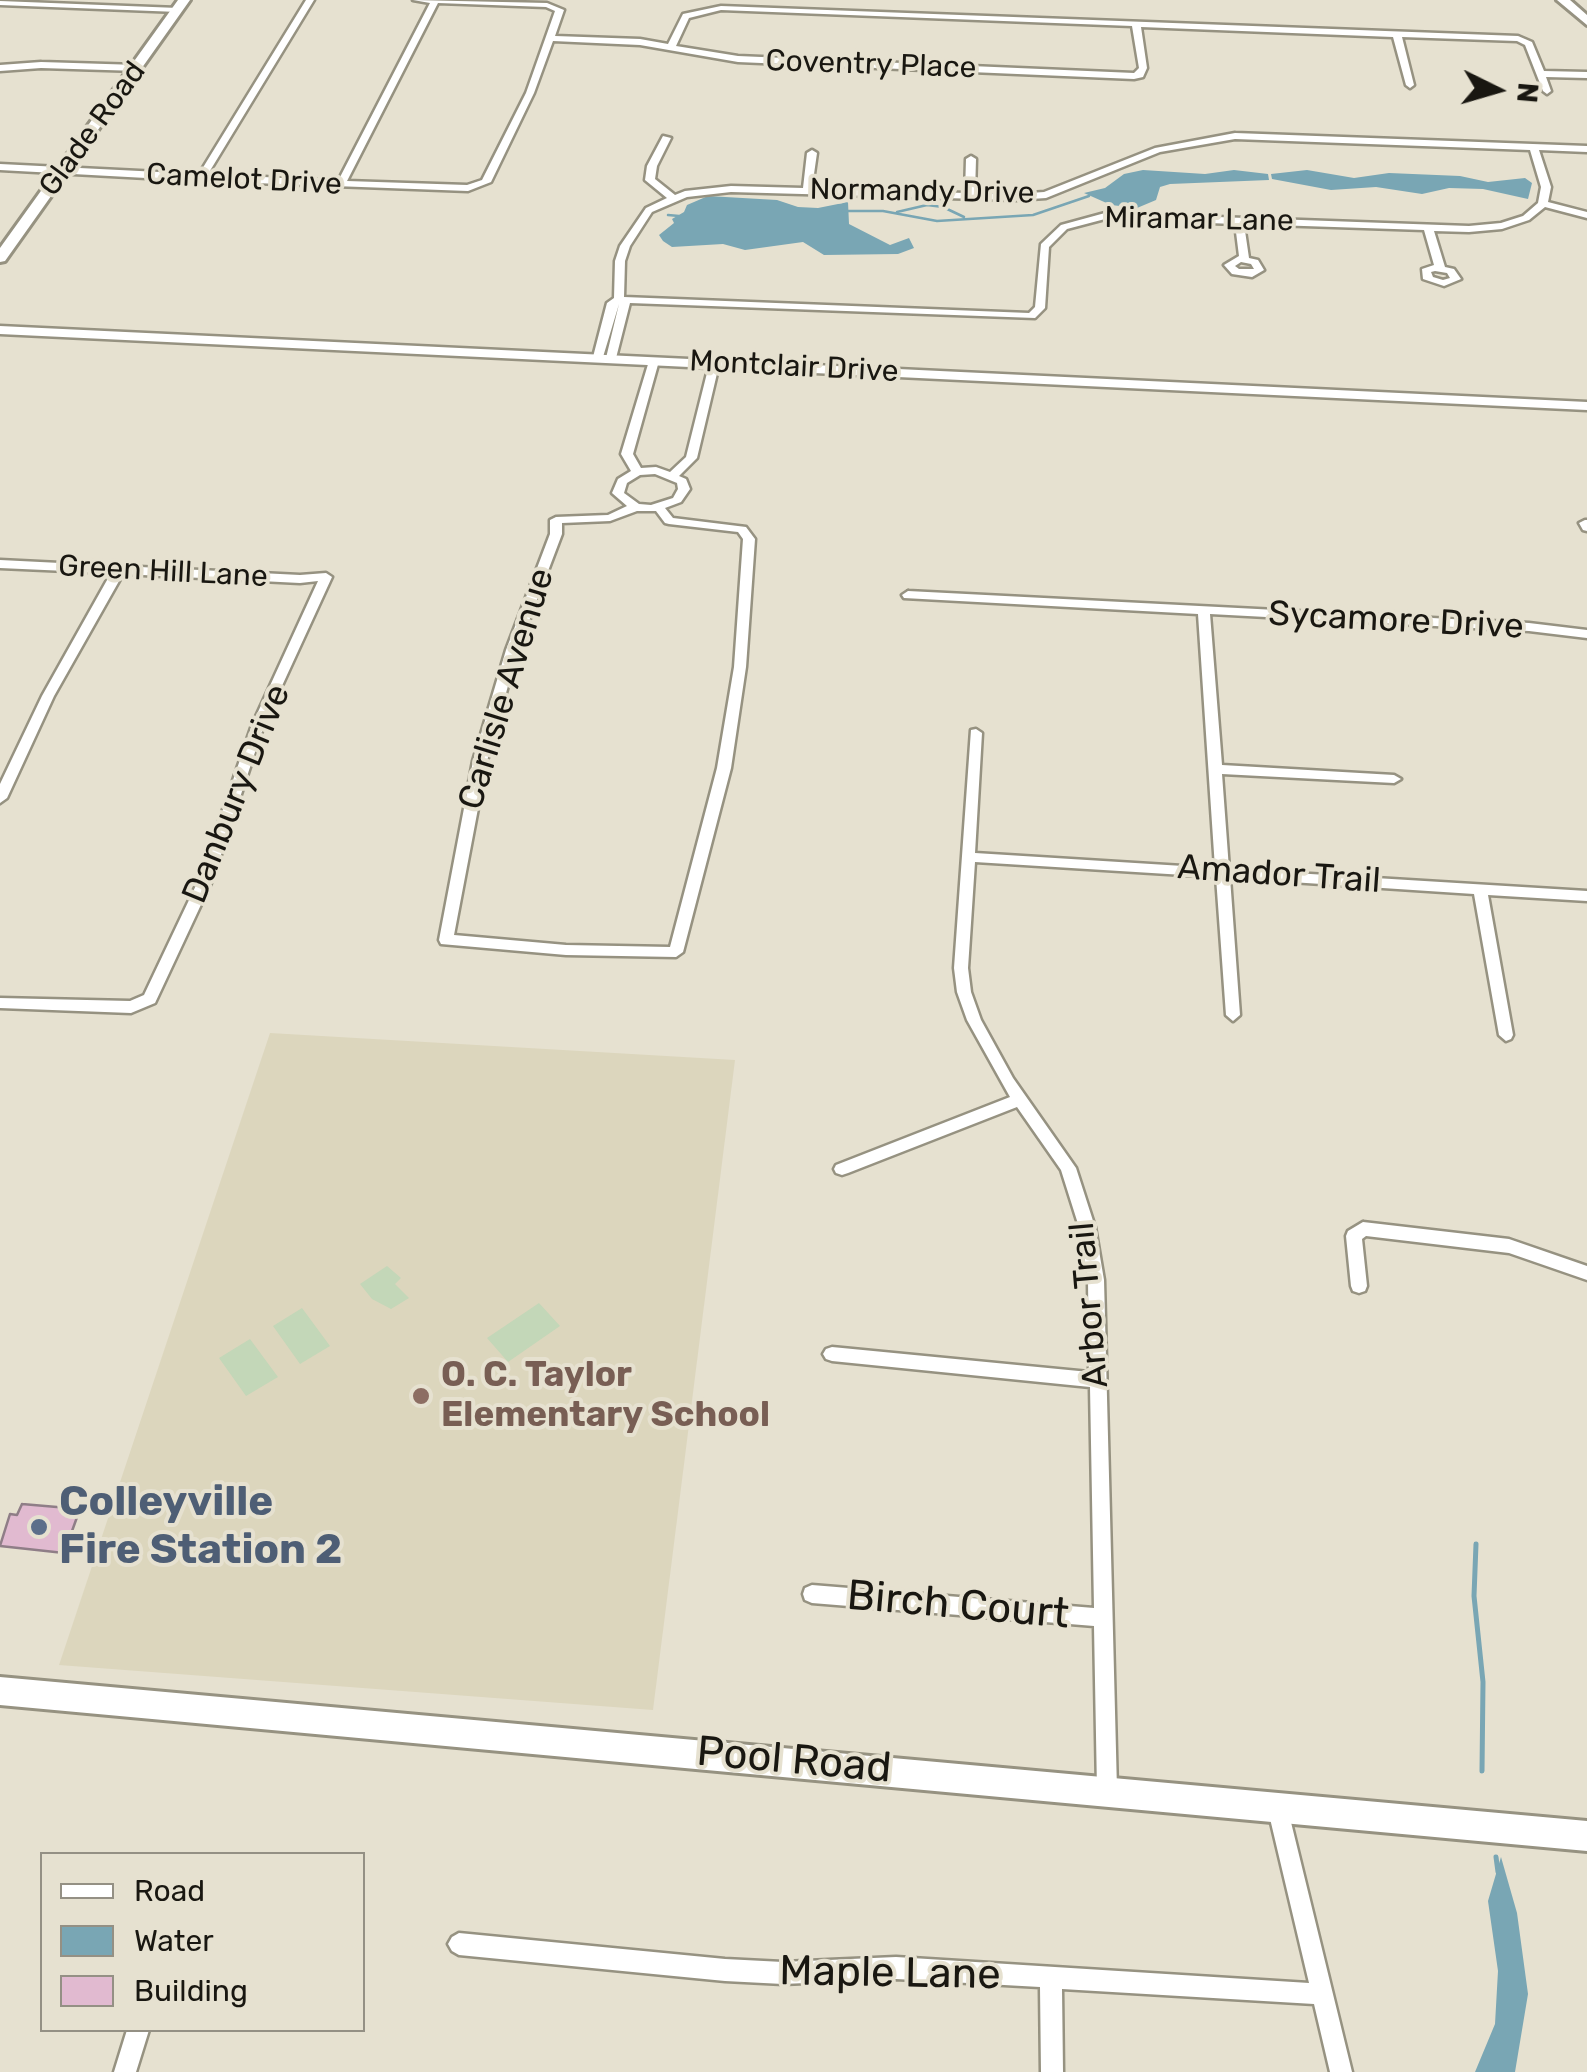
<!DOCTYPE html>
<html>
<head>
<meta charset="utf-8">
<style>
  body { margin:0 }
  #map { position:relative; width:1587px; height:2072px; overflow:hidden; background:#e6e1d0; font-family:Rubik,sans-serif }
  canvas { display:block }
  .legend { position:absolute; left:40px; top:1852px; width:325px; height:180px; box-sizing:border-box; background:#e6e1d0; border:2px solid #949084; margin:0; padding:12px 18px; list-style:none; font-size:30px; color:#191711 }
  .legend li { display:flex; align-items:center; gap:20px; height:50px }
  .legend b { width:50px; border:2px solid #949084 }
  .north { position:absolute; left:1447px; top:40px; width:100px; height:100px; -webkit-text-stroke:8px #e6e1d0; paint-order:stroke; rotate:95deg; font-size:28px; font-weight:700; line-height:40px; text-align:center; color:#191711 }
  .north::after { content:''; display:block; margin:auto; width:35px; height:45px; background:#191711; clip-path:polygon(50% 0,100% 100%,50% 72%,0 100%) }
</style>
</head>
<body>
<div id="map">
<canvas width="1587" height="2072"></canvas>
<ul class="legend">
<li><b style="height:12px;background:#fff"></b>Road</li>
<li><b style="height:28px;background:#79a6b4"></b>Water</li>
<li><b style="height:28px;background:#e1bad0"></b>Building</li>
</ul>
<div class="north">N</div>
</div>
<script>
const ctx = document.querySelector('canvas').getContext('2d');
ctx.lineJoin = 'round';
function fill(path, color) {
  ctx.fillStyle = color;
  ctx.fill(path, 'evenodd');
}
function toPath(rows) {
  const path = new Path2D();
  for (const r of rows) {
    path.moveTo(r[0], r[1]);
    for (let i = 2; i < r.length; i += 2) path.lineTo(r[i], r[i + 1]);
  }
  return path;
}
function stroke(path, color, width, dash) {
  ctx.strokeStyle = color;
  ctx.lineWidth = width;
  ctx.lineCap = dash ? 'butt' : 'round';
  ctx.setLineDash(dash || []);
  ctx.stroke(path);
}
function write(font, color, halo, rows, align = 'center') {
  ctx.font = font + ' Rubik,sans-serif';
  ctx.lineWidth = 8;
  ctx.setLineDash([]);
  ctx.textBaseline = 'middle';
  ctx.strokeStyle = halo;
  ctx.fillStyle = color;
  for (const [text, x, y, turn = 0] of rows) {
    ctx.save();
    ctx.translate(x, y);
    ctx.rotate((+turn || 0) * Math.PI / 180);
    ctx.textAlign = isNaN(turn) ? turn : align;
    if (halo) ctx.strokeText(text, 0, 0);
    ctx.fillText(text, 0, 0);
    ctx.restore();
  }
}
fill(toPath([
  [270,1033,735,1060,653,1710,59,1665]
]), '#dcd6bd');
fill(toPath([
  [387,1266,401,1278,395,1284,409,1298,391,1309,372,1299,360,1284],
  [539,1303,560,1326,508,1362,487,1338],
  [302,1308,330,1346,300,1364,273,1326],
  [250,1339,278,1377,246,1396,219,1358]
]), '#c3d7b8');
fill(toPath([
  [1143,170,1205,174,1234,170,1268,174,1269,180,1170,184,1160,187,1156,200,1137,208,1111,205,1084,193,1105,188,1124,174],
  [1307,170,1354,178,1389,173,1460,176,1488,182,1525,178,1532,183,1528,199,1483,189,1449,188,1422,194,1376,187,1331,190,1272,179,1271,174],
  [708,196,777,200,798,207,818,208,848,202,849,224,890,245,909,238,914,248,898,254,824,255,803,242,745,250,723,244,672,247,663,241,659,235,674,223,672,219,684,212,687,205],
  [1501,1857,1517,1913,1528,1994,1515,2072,1475,2072,1495,2024,1498,1971,1488,1901]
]), '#79a6b4');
stroke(toPath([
  [843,211,883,211,937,221,1033,215,1089,196],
  [897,212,927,205,943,207,964,217],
  [668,215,679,216]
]), '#79a6b4', 2.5);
stroke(toPath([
  [1476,1544,1474,1596,1483,1682,1482,1771],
  [1496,1857,1498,1872]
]), '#79a6b4', 5);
const building = toPath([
  [22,1504,80,1509,64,1553,0,1546,10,1514,17,1515,22,1504]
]);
fill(building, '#e1bad0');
stroke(building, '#8f7e87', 2.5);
const minor = toPath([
  [306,0,314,0,208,174,338,181,430,3,413,0,547,3,564,10,555,36,640,39,668,44,683,14,721,6,1518,36,1532,42,1544,71,1587,72,1587,78,1546,77,1551,91,1547,94,1543,91,1525,45,1517,41,1402,37,1414,85,1410,88,1406,85,1393,37,1141,27,1147,68,1143,77,1134,79,738,62,640,45,553,41,534,93,491,182,468,191,201,181,0,170,0,164,199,174,306,0],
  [438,3,546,7,555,11,526,93,482,180,467,185,347,181,438,3],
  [721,10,1132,26,1139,68,1134,73,738,56,676,46,689,18,721,10],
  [0,1,178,8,182,10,178,12,0,5,0,1],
  [41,62,138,65,142,68,138,71,41,68,0,71,0,65,41,62],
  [1235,133,1587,146,1587,152,1539,150,1551,187,1548,202,1587,212,1587,218,1545,207,1529,220,1502,229,1469,232,1434,231,1445,267,1454,269,1461,279,1444,286,1423,279,1422,269,1434,265,1424,230,1244,224,1249,258,1258,260,1264,270,1252,277,1232,274,1224,265,1239,256,1235,224,1105,219,1067,229,1049,247,1045,308,1035,318,630,303,616,358,611,361,606,358,619,304,603,357,598,360,593,357,607,303,614,298,615,261,620,246,646,208,667,198,645,180,647,166,663,136,671,138,657,166,655,179,675,195,685,191,731,186,803,188,807,153,812,150,817,153,812,188,965,193,966,159,971,156,976,159,975,193,1016,194,1044,192,1155,148,1235,133],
  [1235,139,1530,150,1541,187,1538,203,1523,216,1501,223,1469,226,1105,213,1061,225,1041,244,1035,307,1029,313,624,297,625,261,630,246,652,212,687,197,731,192,1016,200,1046,198,1160,152,1235,139],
  [1241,262,1251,264,1254,269,1239,269,1235,266,1241,262],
  [1435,271,1447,273,1450,278,1443,280,1433,277,1431,272,1435,271],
  [654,358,659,361,633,454,641,468,656,467,670,472,686,457,709,365,718,363,719,365,697,458,679,476,686,479,690,489,681,502,665,508,673,518,746,527,755,539,746,667,731,768,683,952,676,957,566,955,441,944,439,940,473,761,506,650,550,534,550,520,556,517,608,515,627,506,612,493,618,479,631,471,621,454,649,361,654,358],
  [655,474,677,483,678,489,673,498,651,505,639,504,624,493,627,483,640,475,655,474],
  [637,511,656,511,665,523,669,524,738,532,743,539,734,667,717,768,670,947,566,945,454,935,487,761,518,650,562,534,562,523,610,521,637,511],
  [1585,520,1587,520,1587,531,1583,530,1579,523,1585,520],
  [0,560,300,575,326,573,332,577,264,725,213,879,155,1003,131,1013,0,1008,0,998,130,1001,144,995,199,879,252,725,318,581,300,583,123,574,54,696,7,798,0,803,0,784,42,696,111,573,0,568,0,560],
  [908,591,1529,623,1587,630,1587,638,1529,631,1210,614,1222,765,1394,775,1401,779,1394,783,1222,774,1229,869,1587,891,1587,901,1488,895,1513,1035,1511,1039,1506,1041,1499,1035,1474,894,1230,878,1240,1015,1233,1021,1226,1015,1216,877,975,862,968,968,971,992,981,1020,1013,1078,1076,1168,1095,1227,1104,1280,1117,1790,1114,1797,1107,1800,1100,1797,1097,1790,1094,1626,812,1603,805,1600,803,1594,805,1588,812,1585,1094,1608,1090,1387,832,1361,826,1359,823,1354,826,1349,832,1347,1089,1372,1088,1280,1079,1227,1061,1170,1017,1107,848,1173,842,1175,836,1173,834,1169,836,1165,1010,1097,967,1020,957,992,954,968,971,730,976,729,982,733,975,853,1215,868,1198,614,904,598,902,595,908,591],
  [1363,1222,1509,1239,1587,1266,1587,1280,1509,1253,1366,1236,1362,1239,1367,1286,1365,1291,1359,1293,1353,1291,1351,1286,1346,1236,1348,1231,1363,1222],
  [1278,1800,1285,1803,1288,1810,1352,2072,1330,2072,1314,2004,1062,1989,1063,2072,1041,2072,1040,1987,896,1979,783,1984,725,1981,459,1955,452,1951,448,1944,452,1937,459,1933,725,1959,783,1962,896,1957,1309,1983,1268,1810,1271,1803,1278,1800],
  [127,2030,149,2030,136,2072,114,2072,127,2030]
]);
const tertiary = toPath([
  [0,326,1587,402,1587,410,0,334,0,326]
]);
const secondary = toPath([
  [178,0,190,0,5,261,0,262,0,248,178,0],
  [1557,0,1570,0,1587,15,1587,25,1557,0],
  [0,1677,1587,1821,1587,1851,0,1705,0,1677]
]);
stroke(minor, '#969281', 5);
stroke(tertiary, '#969281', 5);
stroke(secondary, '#969281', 6);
fill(minor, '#fff');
fill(tertiary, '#fff');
fill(secondary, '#fff');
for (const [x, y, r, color] of [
  [421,1396,10,"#8d6e63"],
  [39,1527,10,"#5c6f8a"]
]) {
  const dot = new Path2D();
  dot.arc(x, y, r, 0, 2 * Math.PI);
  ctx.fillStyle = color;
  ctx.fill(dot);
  stroke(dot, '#e6e1d0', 4);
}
write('30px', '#191711', '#e6e1d0', [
  ["Coventry Place",871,65,2],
  ["Glade Road",93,129,-54],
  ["Camelot Drive",244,180,3],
  ["Normandy Drive",922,192,1],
  ["Miramar Lane",1199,220,1],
  ["Montclair Drive",794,367,3],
  ["Green Hill Lane",163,572,3]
]);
write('35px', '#191711', '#e6e1d0', [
  ["Sycamore Drive",1396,621,3],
  ["Carlisle Avenue",507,689,-73],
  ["Danbury Drive",237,794,-68],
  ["Amador Trail",1279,875,4],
  ["Arbor Trail",1090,1305,-95]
]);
write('bold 35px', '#785e54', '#e6e1d0', [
  ["O. C. Taylor",441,1376],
  ["Elementary School",441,1416]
], 'left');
write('bold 42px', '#4e5e75', '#e6e1d0', [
  ["Colleyville",59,1503],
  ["Fire Station 2",59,1551]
], 'left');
write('42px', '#191711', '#e6e1d0', [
  ["Birch Court",958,1606,5],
  ["Pool Road",794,1761,5],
  ["Maple Lane",890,1974,1]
]);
</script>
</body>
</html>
